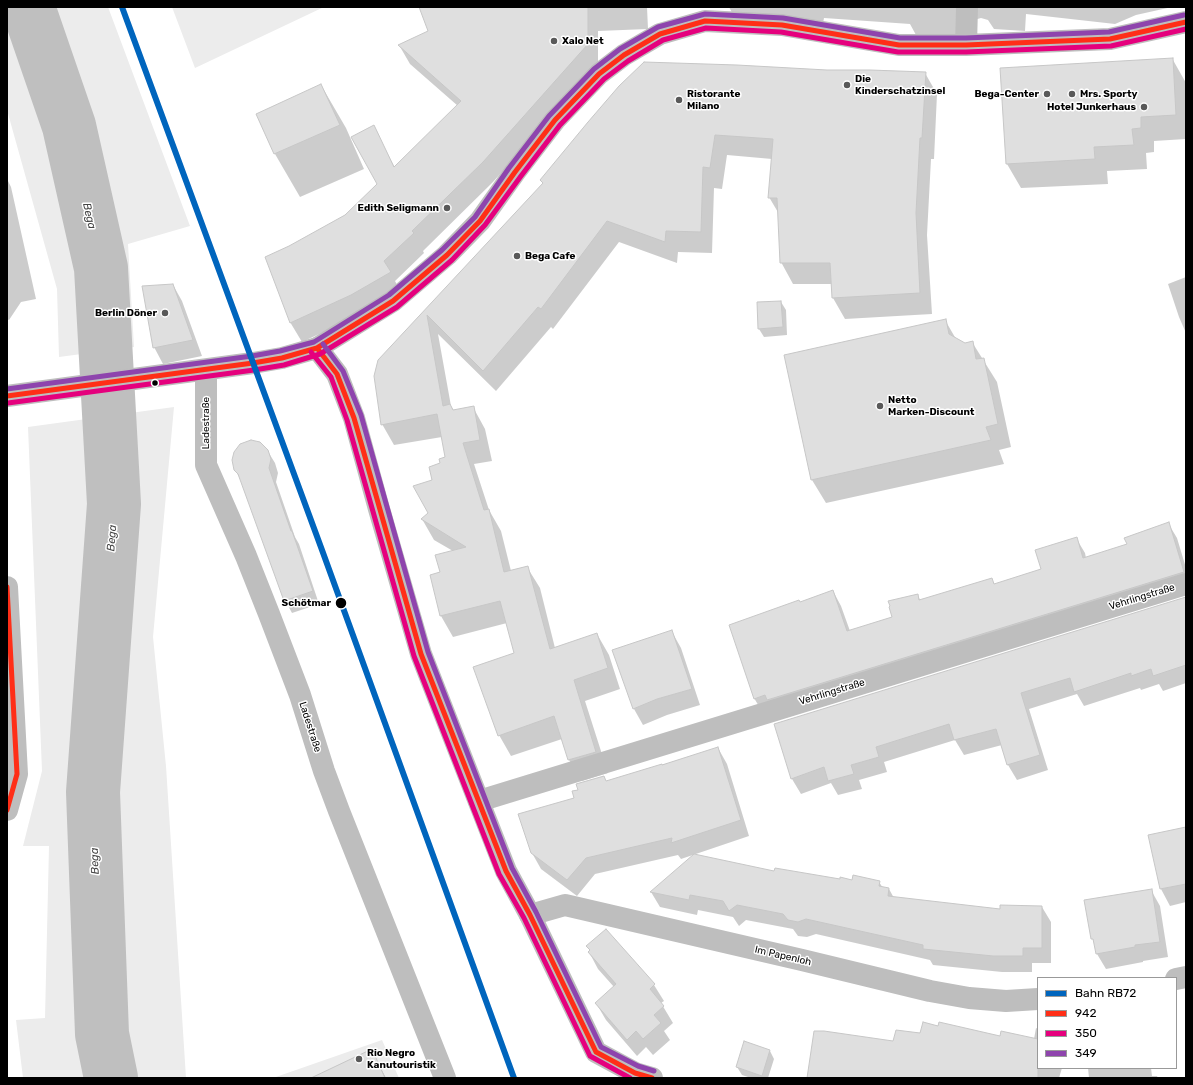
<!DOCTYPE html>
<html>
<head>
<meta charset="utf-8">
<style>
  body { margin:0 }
  #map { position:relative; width:1193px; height:1085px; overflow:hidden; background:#fff; font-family:Rubik,sans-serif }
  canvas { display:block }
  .frame { position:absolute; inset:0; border:8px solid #000; pointer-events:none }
  .legend { position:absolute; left:1037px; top:977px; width:140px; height:92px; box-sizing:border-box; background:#fff; border:1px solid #999; margin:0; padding:5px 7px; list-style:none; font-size:12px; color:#000 }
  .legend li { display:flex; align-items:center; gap:8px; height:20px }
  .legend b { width:20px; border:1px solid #999 }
</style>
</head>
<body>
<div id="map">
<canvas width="1193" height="1085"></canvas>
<div class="frame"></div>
<ul class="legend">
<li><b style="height:5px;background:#0065bd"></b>Bahn RB72</li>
<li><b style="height:5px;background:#ff2e17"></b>942</li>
<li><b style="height:5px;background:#e5007d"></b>350</li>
<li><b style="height:5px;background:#8e44ad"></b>349</li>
</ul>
</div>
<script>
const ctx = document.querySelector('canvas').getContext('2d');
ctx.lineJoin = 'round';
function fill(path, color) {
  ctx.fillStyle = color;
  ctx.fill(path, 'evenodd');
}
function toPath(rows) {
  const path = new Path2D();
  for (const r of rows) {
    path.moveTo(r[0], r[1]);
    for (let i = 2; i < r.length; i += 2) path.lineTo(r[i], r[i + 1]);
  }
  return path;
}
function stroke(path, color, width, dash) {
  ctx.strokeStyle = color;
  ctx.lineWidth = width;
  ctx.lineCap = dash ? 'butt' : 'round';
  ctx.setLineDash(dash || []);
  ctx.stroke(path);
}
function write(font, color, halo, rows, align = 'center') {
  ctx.font = font + ' Rubik,sans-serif';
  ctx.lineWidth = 3;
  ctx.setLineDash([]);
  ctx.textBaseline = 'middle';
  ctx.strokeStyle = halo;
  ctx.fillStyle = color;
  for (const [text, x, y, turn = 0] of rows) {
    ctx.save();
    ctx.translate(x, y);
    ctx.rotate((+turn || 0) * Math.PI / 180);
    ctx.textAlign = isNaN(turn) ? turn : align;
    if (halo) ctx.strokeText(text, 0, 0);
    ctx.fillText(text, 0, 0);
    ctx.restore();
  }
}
fill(toPath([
  [7,7,108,7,190,226,128,244,134,347,59,357,57,289,7,110],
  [172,7,324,7,195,68],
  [174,407,153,637,166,766,186,1078,23,1078,16,1020,45,1018,49,846,23,846,42,771,28,427],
  [382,1040,399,1078,273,1078]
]), '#ececec');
fill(toPath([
  [420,7,647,7,648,29,598,31,598,64,493,182,423,251,424,253,395,281,401,292,362,314,302,342,290,322,345,216,378,185,373,126,395,168,458,106,410,64,399,45,429,32],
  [729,7,1172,7,1136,15,1115,24,1026,14,1025,31,994,29,988,20,981,18,974,20,965,38,916,35,910,24,824,18,822,29,738,24],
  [1173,60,1186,83,1186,139,1154,141,1154,152,1146,153,1147,169,1107,171,1108,184,1021,188,1007,164,1001,69],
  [827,71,925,73,937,94,934,159,931,159,927,235,932,314,845,319,833,298,832,284,793,284,781,262,779,214,769,197,772,159,727,155,722,189,714,188,712,253,678,252,677,263,619,242,553,329,551,327,496,391,438,334,451,406,454,411,473,407,485,429,492,461,474,464,489,510,501,531,511,571,527,567,540,588,555,648,597,634,609,655,620,689,585,701,608,773,582,781,569,760,562,739,511,756,499,735,515,654,507,623,453,637,441,616,441,573,453,551,434,540,422,519,430,513,434,481,446,458,442,437,394,445,382,424,379,361,544,184,541,180],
  [321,85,346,128,364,169,300,197,275,154,257,114],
  [7,179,11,187,36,299,21,302,9,320,7,319],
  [1186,277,1186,333,1179,317,1168,284],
  [173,285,182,301,202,356,163,364,154,347],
  [781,302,786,310,787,335,764,337,759,329],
  [945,320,956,339,965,344,972,342,997,382,1011,447,999,450,1004,464,826,503,812,480],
  [267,450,275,463,278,473,276,482,295,537,299,544,319,604,292,613,285,600,243,483,235,470],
  [1168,523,1177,538,1186,568,1186,588,763,713,754,698,800,603,833,591,841,606,850,631,893,618,917,595,921,601,992,580,995,585,1042,570,1076,538,1085,553,1086,558,1128,545],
  [1186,598,1186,683,1163,691,1159,684,1141,690,1140,688,1084,706,1077,694,1029,709,1048,770,1017,780,1008,765,1002,745,964,755,955,740,884,762,887,772,859,780,862,789,838,795,831,783,801,794,792,779,775,724],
  [672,632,681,648,700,705,667,715,643,725,634,709,613,651],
  [718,748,727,764,749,836,681,859,678,855,595,874,577,896,541,869,532,853,575,799,606,782],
  [1186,828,1186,902,1170,906,1161,889,1149,836],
  [775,872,853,881,879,882,883,888,889,889,894,898,1001,910,1042,907,1051,922,1051,963,1032,963,1032,972,1002,972,933,965,930,960,816,934,807,937,798,936,793,929,746,920,739,926,733,917,698,910,697,915,660,907,651,892],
  [1151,890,1160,906,1168,957,1143,961,1143,962,1106,969,1097,954,1096,945,1092,938],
  [588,946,654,985,664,1001,661,1003,673,1023,664,1031,670,1040,653,1055,646,1047,637,1056,606,1020,596,1003,614,987,598,969,589,952,590,951],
  [939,1027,1001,1037,1034,1039,1036,1028,1038,1029,1038,1068,1062,1068,1059,1078,808,1078,894,1042,921,1035],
  [371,1050,386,1078,327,1078],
  [770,1051,774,1059,768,1078,751,1078,742,1075,737,1067],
  [1088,1068,1151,1068,1152,1076,1157,1076,1158,1078,1089,1078]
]), '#0003');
stroke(toPath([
  [28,7,69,126,101,268,114,504,93,792,102,1034,111,1078]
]), '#bfbfbf', 54);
const building = toPath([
  [419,7,588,7,588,44,483,162,412,231,414,233,384,261,391,272,351,295,290,323,265,257,289,246,345,215,377,184,351,137,374,125,394,167,461,101,398,45,428,31,419,7],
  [1173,58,1176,115,1141,117,1141,128,1132,129,1134,145,1094,147,1095,159,1006,164,1000,68,1173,58],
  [644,62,737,65,827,70,870,70,926,72,922,138,920,138,916,213,920,293,832,298,830,263,780,263,777,198,768,198,773,139,715,135,710,168,703,167,701,232,666,231,665,242,607,221,541,309,538,307,483,371,427,315,443,406,450,404,453,410,474,406,480,440,463,443,484,510,489,509,504,572,528,566,550,649,597,633,608,668,574,680,596,752,568,760,554,716,498,736,473,667,514,653,500,601,440,616,430,575,440,572,435,555,466,547,421,519,428,513,413,486,432,480,429,467,440,463,439,459,445,457,437,414,381,425,374,376,378,360,543,183,540,180,588,122,619,86,644,62],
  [321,84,340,125,274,154,256,114,321,84],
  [173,284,193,340,153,348,142,286,173,284],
  [781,301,783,327,758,329,757,302,781,301],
  [946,319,949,334,965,343,973,341,976,359,984,358,998,424,986,427,991,440,811,480,784,355,946,319],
  [251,440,260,442,268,450,271,459,269,468,291,531,292,531,313,591,284,601,238,474,234,470,232,460,234,452,240,444,251,440],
  [1169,522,1184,572,767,700,765,695,754,699,729,625,799,600,800,602,833,590,847,631,892,617,889,607,890,606,888,601,918,594,919,600,992,578,994,584,1041,569,1035,550,1077,537,1083,558,1127,544,1124,538,1169,522],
  [1186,597,1186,665,1153,676,1151,669,1131,676,1131,673,1074,692,1070,678,1021,693,1040,755,1007,765,996,729,954,740,949,724,876,747,879,757,851,765,854,774,828,781,824,767,791,779,774,724,1186,597],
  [672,630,692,689,657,699,633,709,612,650,672,630],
  [718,747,741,820,671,843,672,838,586,858,567,880,531,853,518,814,574,798,572,791,578,790,576,784,604,776,606,781,662,764,662,765,718,747],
  [1186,827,1186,884,1160,889,1148,835,1186,827],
  [694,854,774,871,775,868,840,879,840,877,852,880,853,875,880,881,879,886,889,888,888,896,1000,909,1000,905,1042,906,1042,948,1023,948,1023,956,993,956,923,949,923,945,806,919,798,922,788,920,783,914,737,905,729,911,723,901,690,895,689,900,650,892,694,854],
  [1152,889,1160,942,1135,945,1135,947,1096,954,1093,939,1091,939,1084,900,1152,889],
  [606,929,655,984,650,989,664,1006,654,1015,661,1023,643,1039,636,1031,627,1040,595,1003,616,984,588,952,590,950,586,946,606,929],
  [923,1022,938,1026,939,1022,1000,1036,1001,1031,1038,1039,1038,1078,807,1078,814,1031,824,1031,893,1041,896,1030,920,1033,923,1022],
  [744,1041,770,1050,762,1076,736,1067,744,1041],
  [372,1049,385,1078,311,1078,372,1049]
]);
fill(building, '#dfdfdf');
stroke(building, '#c7c7c7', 1);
stroke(toPath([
  [966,45,967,7],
  [317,348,393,301,447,255,480,221,515,172,555,120,599,74,624,55,660,34,705,21,782,25,899,45,966,45,1110,39,1186,22],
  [206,370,206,465,246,556,269,614,300,695,324,771,339,811,445,1078],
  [7,587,17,774,7,810],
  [479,801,1186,584],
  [530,915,565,905,802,960,930,991,969,998,1006,1001,1038,999],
  [1176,979,1186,977]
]), '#bebebe', 22);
stroke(toPath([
  [7,396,253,363,282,358,317,348,337,374,354,418,379,509,421,654,506,871,530,915,596,1052,635,1073,652,1078]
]), '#bebebe', 22);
stroke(toPath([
  [317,348,337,374,354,418,421,654,506,871,530,915,596,1052,635,1073,652,1078],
  [7,396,253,363,282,358,317,348,393,301,447,255,480,221,515,172,555,120,599,74,624,55,660,34,705,21,782,25,899,45,966,45,1110,39,1186,22],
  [7,587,17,774,7,810]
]), '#ff2e17', 5);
stroke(toPath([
  [311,352,331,377,347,420,414,656,499,874,524,918,590,1056,630,1078],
  [8,403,254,370,284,365,320,354,397,307,452,260,485,225,521,176,560,125,604,79,628,61,663,40,706,28,781,32,898,52,966,52,1111,46,1186,29]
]), '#e5007d', 5);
stroke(toPath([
  [323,344,343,371,361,415,428,652,512,868,536,912,601,1047,638,1066,654,1071],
  [7,389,252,356,280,351,314,342,389,295,442,250,475,217,509,168,549,116,594,69,620,49,658,27,705,14,783,18,900,38,966,38,1109,32,1184,15]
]), '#8e44ad', 5);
stroke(toPath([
  [122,7,322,550,514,1078]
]), '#0065bd', 6);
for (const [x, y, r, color] of [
  [554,41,4,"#595959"],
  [847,85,4,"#595959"],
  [1047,94,4,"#595959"],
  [1072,94,4,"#595959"],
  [679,100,4,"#595959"],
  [1144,107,4,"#595959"],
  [447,208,4,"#595959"],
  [517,256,4,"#595959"],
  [165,313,4,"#595959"],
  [155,383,3.5,"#000"],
  [880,406,4,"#595959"],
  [341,603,6,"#000"],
  [359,1059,4,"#595959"]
]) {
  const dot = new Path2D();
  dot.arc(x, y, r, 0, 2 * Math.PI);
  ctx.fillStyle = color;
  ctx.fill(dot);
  stroke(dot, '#fff', 1.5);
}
write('bold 10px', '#000', '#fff', [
  ["Xalo Net",562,41],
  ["Die",855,79],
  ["Kinderschatzinsel",855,91],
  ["Ristorante",687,94],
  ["Milano",687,106],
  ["Bega-Center",1039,94,"right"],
  ["Mrs. Sporty",1080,94],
  ["Hotel Junkerhaus",1136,107,"right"],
  ["Edith Seligmann",439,208,"right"],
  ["Bega Cafe",525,256],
  ["Berlin Döner",157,313,"right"],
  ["Netto",888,400],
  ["Marken-Discount",888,412],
  ["Rio Negro",367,1053],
  ["Kanutouristik",367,1065]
], 'left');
write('10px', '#000', '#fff', [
  ["Ladestraße",206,423,-90],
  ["Vehrlingstraße",1142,597,-17],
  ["Vehrlingstraße",832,692,-17],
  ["Ladestraße",310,727,72],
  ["Im Papenloh",783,956,13]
]);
write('bold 10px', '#000', '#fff', [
  ["Schötmar",331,603]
], 'right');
write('italic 11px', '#444', '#fff', [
  ["Bega",89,216,77],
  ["Bega",112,538,-86],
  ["Bega",95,861,-92]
]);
</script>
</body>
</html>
